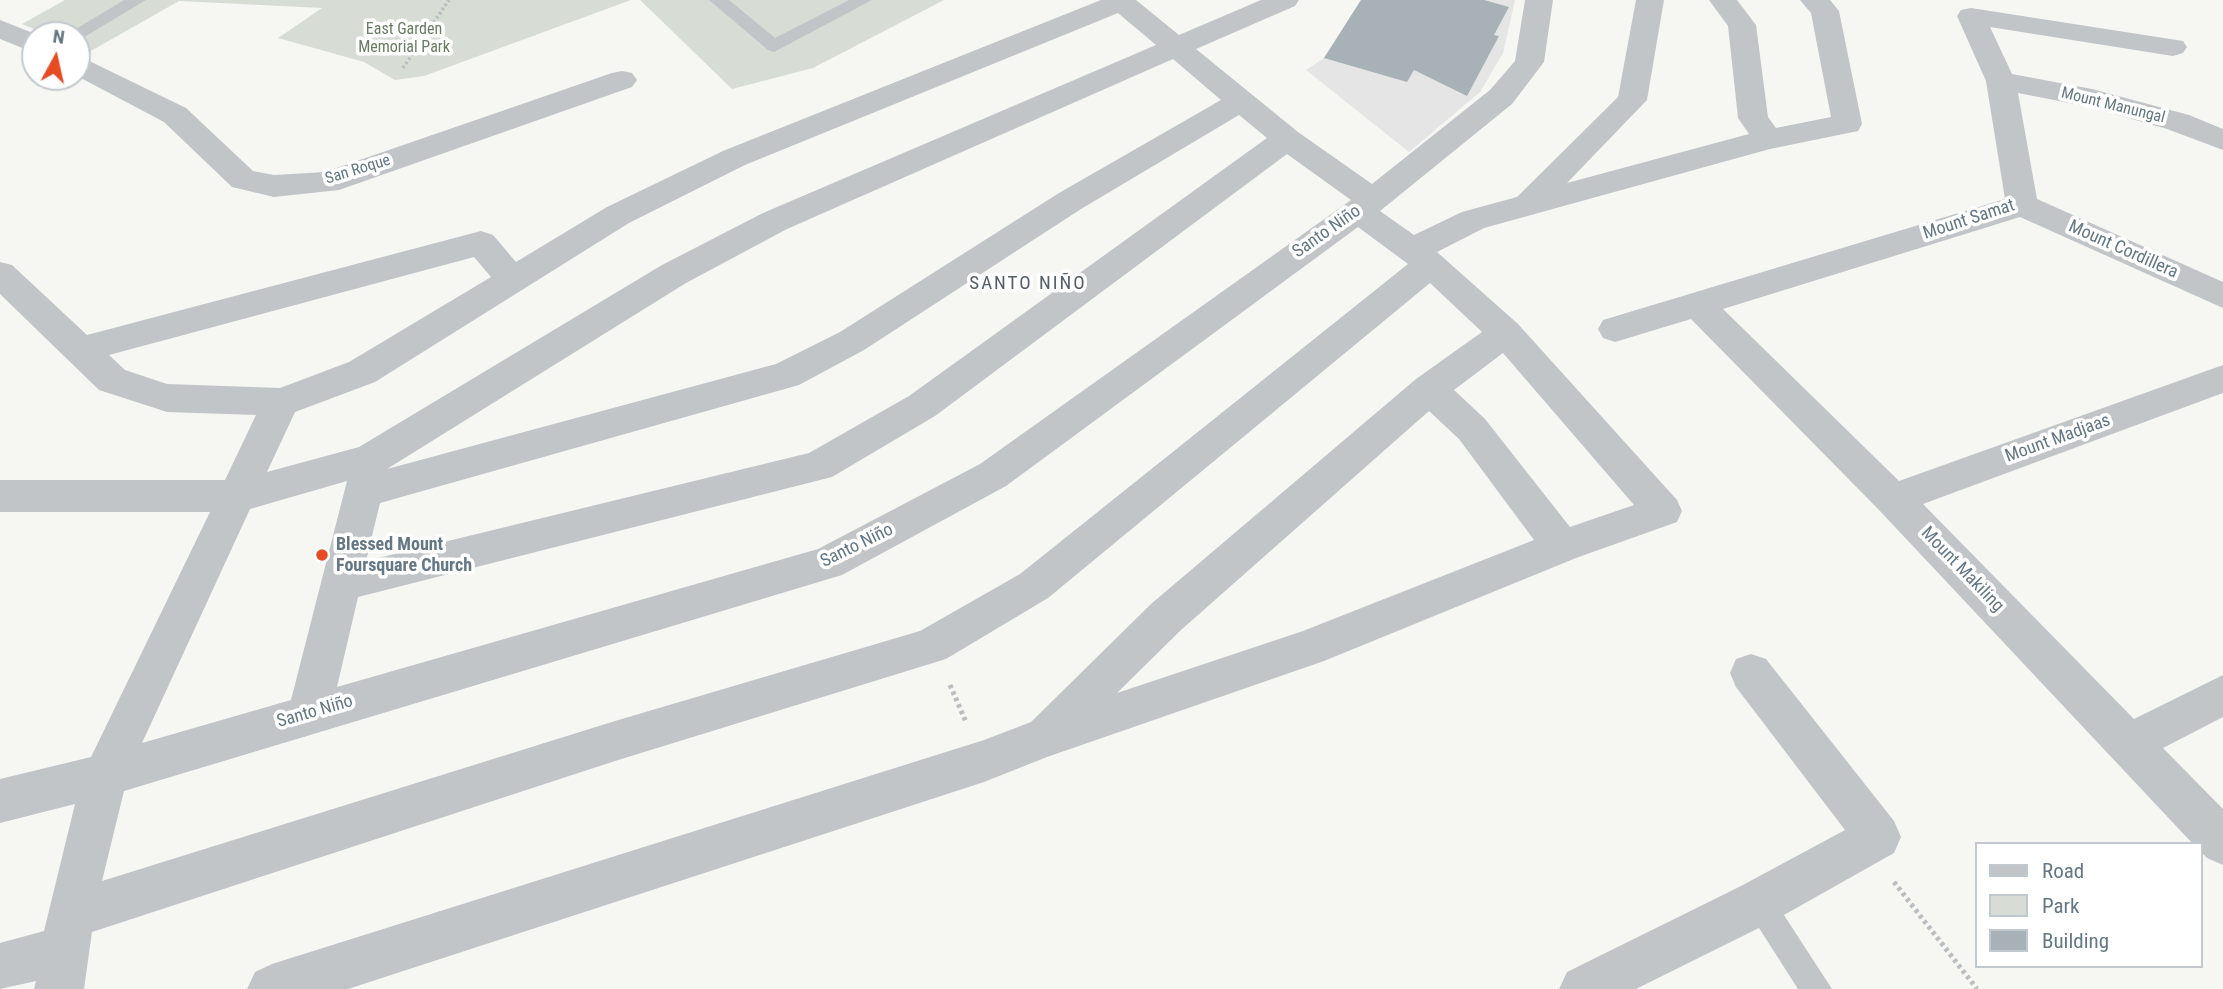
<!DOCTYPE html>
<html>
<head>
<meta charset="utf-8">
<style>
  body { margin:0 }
  #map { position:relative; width:2223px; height:989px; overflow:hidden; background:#f6f6f3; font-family:"Roboto Condensed",sans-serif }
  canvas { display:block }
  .legend { position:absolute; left:1975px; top:842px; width:228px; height:126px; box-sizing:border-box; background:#fff; border:2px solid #c1c9ce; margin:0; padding:9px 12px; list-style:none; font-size:21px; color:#647784 }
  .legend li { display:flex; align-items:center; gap:14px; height:35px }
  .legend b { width:35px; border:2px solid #c1c9ce }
  .north { position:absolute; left:21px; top:21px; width:70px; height:70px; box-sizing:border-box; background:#fff; border:2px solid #c1c9ce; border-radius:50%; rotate:8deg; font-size:19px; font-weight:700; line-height:28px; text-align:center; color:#647784 }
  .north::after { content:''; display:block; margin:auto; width:24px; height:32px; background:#e64b23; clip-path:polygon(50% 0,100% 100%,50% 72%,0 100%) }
</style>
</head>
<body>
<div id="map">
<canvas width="2223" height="989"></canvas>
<ul class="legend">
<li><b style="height:9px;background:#c1c5c8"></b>Road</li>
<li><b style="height:19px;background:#d7ddd4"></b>Park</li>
<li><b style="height:19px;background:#a8b1b6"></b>Building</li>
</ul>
<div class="north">N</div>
</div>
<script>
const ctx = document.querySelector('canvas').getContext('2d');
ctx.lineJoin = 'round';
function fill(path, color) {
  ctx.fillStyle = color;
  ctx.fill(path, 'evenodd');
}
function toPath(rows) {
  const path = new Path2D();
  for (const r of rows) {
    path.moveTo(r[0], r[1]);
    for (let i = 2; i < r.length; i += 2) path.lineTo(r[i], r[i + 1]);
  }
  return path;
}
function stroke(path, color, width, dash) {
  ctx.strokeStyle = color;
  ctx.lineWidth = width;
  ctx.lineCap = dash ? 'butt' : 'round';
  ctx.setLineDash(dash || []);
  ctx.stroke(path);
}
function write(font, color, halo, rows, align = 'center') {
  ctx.font = font + ' "Roboto Condensed",sans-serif';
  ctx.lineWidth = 7;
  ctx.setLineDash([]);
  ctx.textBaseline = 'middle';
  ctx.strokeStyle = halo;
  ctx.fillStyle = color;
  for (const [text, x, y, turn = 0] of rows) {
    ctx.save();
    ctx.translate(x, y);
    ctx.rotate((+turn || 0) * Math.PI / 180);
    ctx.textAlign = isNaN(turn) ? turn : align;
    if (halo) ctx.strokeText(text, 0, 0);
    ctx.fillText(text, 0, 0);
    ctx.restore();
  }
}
fill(toPath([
  [1361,0,1515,0,1503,53,1480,92,1409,152,1306,70,1324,58]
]), '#e4e5e4');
fill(toPath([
  [65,0,631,0,424,76,395,80,364,62,278,38,322,8,179,1,89,52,77,47,77,35,49,35,22,24],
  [640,0,944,0,813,68,732,89]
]), '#d7ddd4');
fill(toPath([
  [1361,0,1484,0,1509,7,1494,35,1499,36,1467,96,1414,70,1407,82,1324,58]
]), '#a8b1b6');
stroke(toPath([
  [403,68,449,0]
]), '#bbbec0', 3.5, [2.5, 2.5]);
stroke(toPath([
  [950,685,966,722],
  [1894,882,1977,989]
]), '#bbbec0', 5, [3.5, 3.5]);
fill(toPath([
  [124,0,146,0,81,39,77,40,77,35,66,35,124,0],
  [709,0,729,0,775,38,849,0,872,0,774,52,768,50,709,0],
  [1758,888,1769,892,1832,989,1798,989,1743,903,1747,892,1758,888]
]), '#c1c5c8');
fill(toPath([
  [1101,0,1136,0,1179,35,1261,0,1299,0,1295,6,1196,49,1298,132,1372,184,1490,90,1515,61,1525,0,1553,0,1544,62,1512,104,1380,211,1414,235,1462,212,1517,197,1618,97,1636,0,1664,0,1647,100,1567,183,1749,134,1738,118,1728,26,1709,0,1737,0,1756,25,1768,117,1776,128,1831,117,1811,13,1800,0,1830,0,1839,11,1862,124,1858,131,1770,149,1484,228,1437,252,1518,324,1677,500,1682,511,1677,522,1576,558,1324,661,1047,757,984,782,348,989,247,989,255,972,272,964,984,740,1031,722,1151,604,1416,379,1482,332,1430,283,1048,598,946,659,615,761,92,932,84,989,34,989,36,981,0,989,0,943,44,931,75,804,0,823,0,779,91,757,210,512,0,512,0,480,225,480,256,415,167,412,99,390,0,294,0,262,12,265,87,335,481,231,493,235,516,262,607,207,723,151,1101,0],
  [1118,13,1156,45,763,213,662,265,359,447,267,472,295,412,375,382,629,223,745,165,1118,13],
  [1173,59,1221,100,1059,193,840,332,776,364,387,469,686,283,787,229,1173,59],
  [1239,115,1267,138,909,396,809,453,366,561,380,503,799,385,864,350,1081,209,1239,115],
  [1287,154,1351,200,980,464,818,549,337,687,358,597,832,477,935,416,1287,154],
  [1358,227,1408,264,1020,574,920,631,615,721,102,881,124,791,842,575,1006,486,1358,227],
  [474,257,491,277,349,362,280,388,167,384,125,370,109,355,474,257],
  [1503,353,1634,505,1570,527,1485,419,1454,390,1503,353],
  [1429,411,1459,439,1534,540,1303,631,1117,693,1181,630,1429,411],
  [347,481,291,700,142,743,250,509,347,481],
  [1971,8,2183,41,2187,47,2183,53,2173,56,1990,27,2012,74,2092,89,2189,115,2223,129,2223,150,2167,129,2090,107,2018,93,2037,199,2223,282,2223,308,2020,217,1723,309,1899,481,2223,365,2223,393,1923,504,2134,719,2223,675,2223,717,2163,748,2223,809,2223,865,2207,858,2200,851,2200,844,2193,844,1879,510,1691,319,1615,342,1603,338,1598,329,1603,320,2005,199,1986,81,1957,16,1961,10,1971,8],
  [0,20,38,35,35,35,35,53,0,39,0,20],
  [77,55,186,108,253,171,274,175,325,172,612,73,622,71,632,73,637,80,632,87,339,190,274,197,232,187,164,122,77,76,77,55],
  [1751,654,1766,659,1894,821,1901,837,1894,853,1775,920,1636,989,1559,989,1567,972,1741,886,1845,830,1736,687,1730,673,1736,659,1751,654]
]), '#c1c5c8');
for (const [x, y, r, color] of [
  [322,555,7,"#e64b23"]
]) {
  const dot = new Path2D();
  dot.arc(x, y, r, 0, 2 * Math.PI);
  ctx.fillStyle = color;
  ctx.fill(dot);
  stroke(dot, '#fff', 2.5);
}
write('16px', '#697b63', '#fff', [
  ["East Garden",404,30],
  ["Memorial Park",404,48]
]);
write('16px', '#647784', '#fff', [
  ["Mount Manungal",2113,106,14],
  ["San Roque",358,170,-17]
]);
write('18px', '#647784', '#fff', [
  ["Mount Samat",1969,220,-18],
  ["Santo Niño",1327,232,-35],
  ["Mount Cordillera",2123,250,24],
  ["Mount Madjaas",2058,439,-20],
  ["Santo Niño",857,546,-26],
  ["Mount Makiling",1962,570,46],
  ["Santo Niño",315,712,-16]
]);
write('bold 18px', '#647784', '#fff', [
  ["Blessed Mount",336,545],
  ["Foursquare Church",336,566]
], 'left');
ctx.letterSpacing = '2px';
write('19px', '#536069', '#fff', [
  ["SANTO NIÑO",1028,284]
]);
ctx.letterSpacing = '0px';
</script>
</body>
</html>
